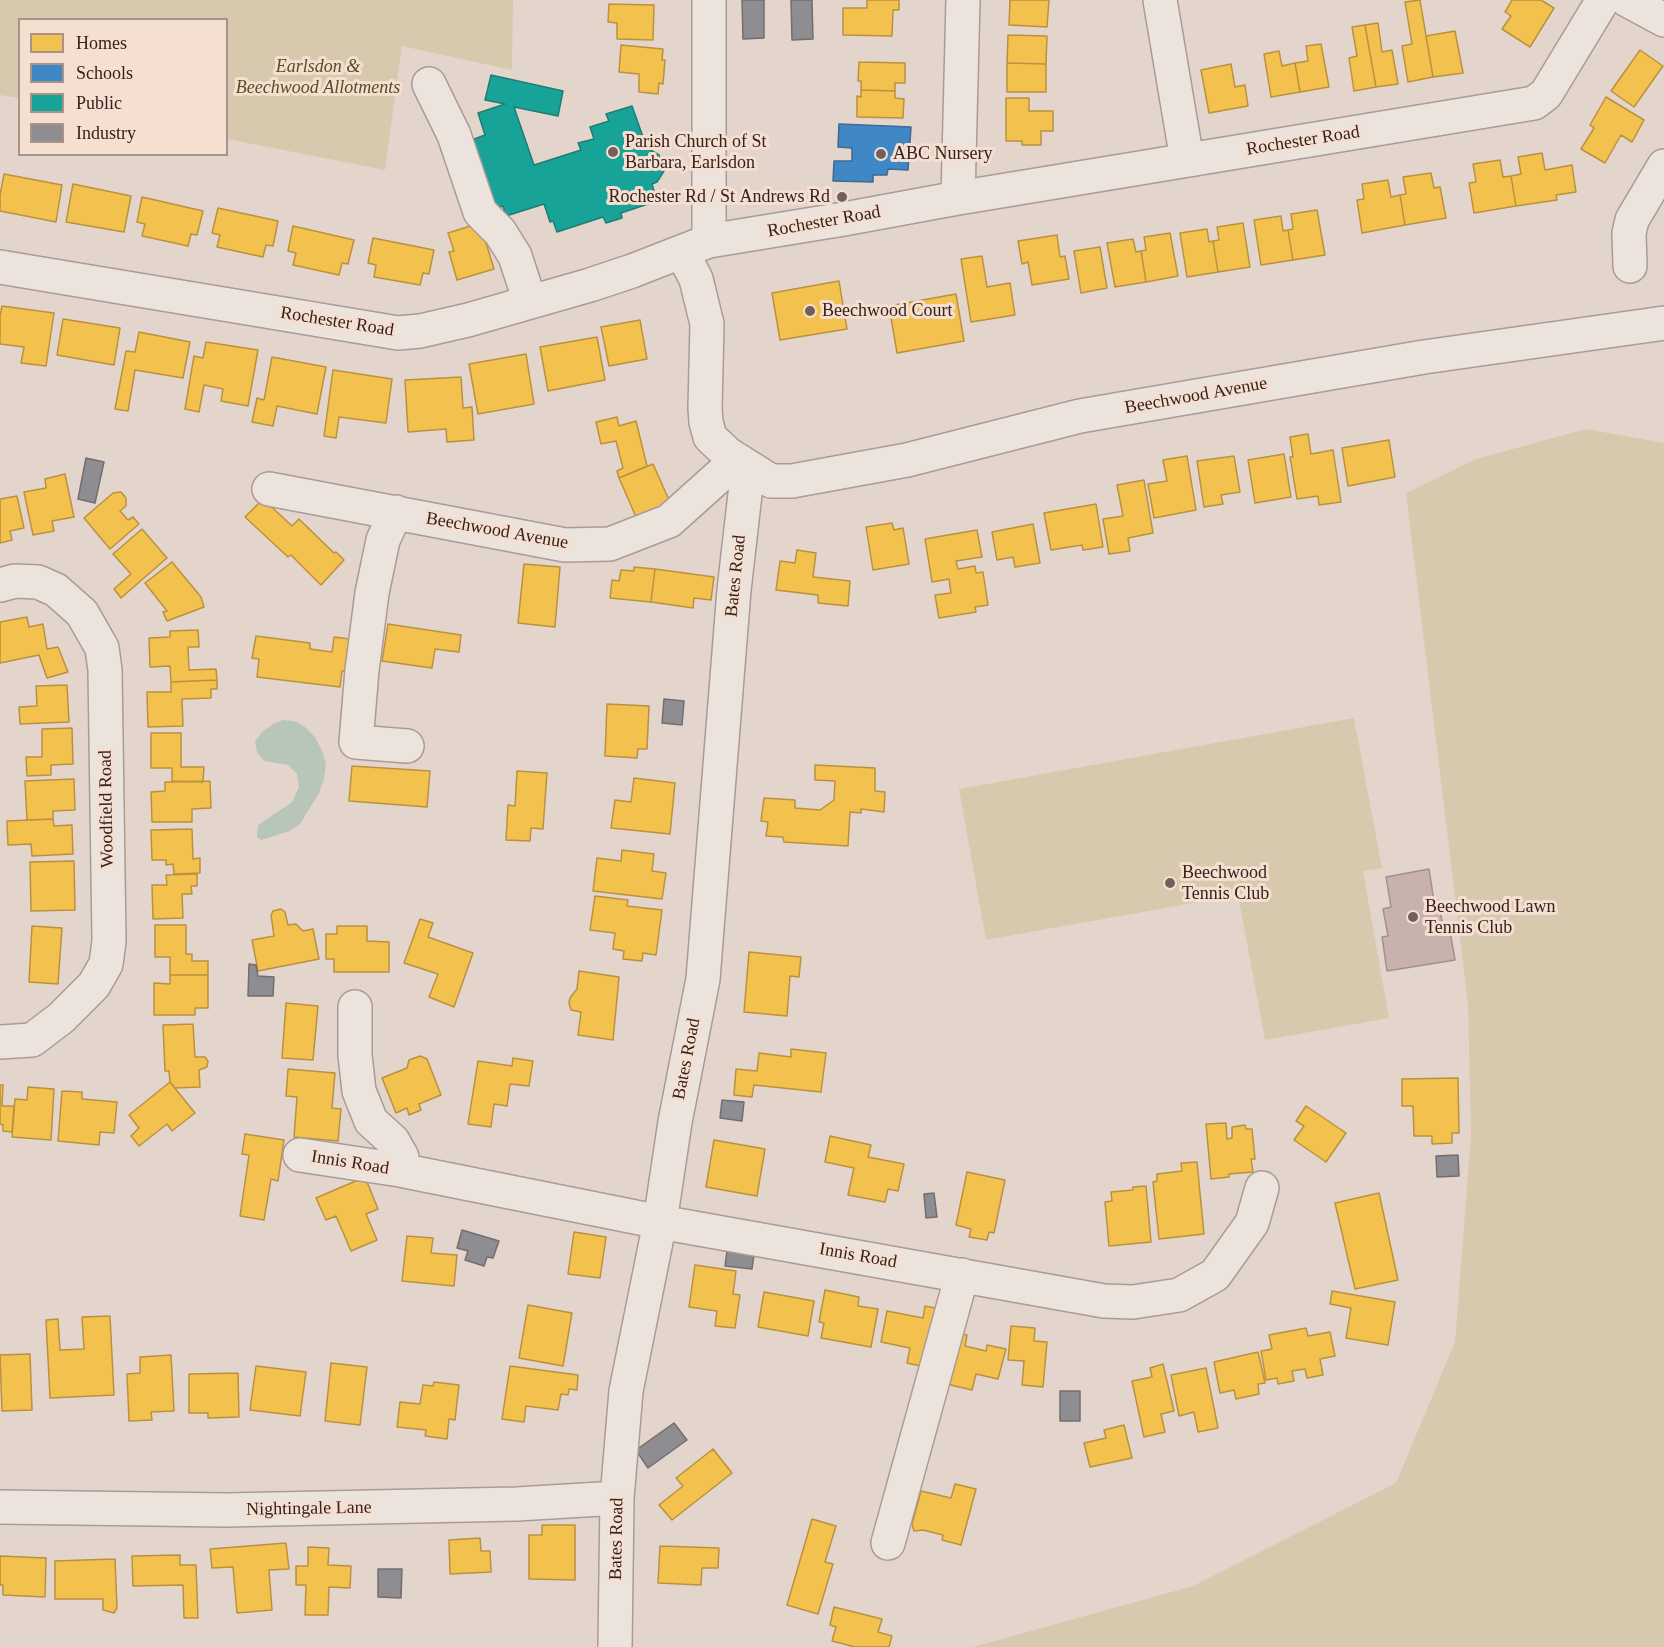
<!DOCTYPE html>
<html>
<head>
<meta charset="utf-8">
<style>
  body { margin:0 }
  #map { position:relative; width:1664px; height:1647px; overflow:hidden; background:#e4d5cc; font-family:Georgia,serif }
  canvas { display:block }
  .legend { position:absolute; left:18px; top:18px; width:210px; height:138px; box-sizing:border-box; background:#f5dfd1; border:2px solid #a99389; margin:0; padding:8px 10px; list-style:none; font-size:18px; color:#37211d }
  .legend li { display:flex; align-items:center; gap:12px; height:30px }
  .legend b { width:30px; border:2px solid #a99389 }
</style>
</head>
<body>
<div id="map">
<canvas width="1664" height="1647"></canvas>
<ul class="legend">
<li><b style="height:16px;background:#f2c14e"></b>Homes</li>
<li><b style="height:16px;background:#3f88c5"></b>Schools</li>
<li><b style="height:16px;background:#17a398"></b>Public</li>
<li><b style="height:16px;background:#8d8d92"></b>Industry</li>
</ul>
</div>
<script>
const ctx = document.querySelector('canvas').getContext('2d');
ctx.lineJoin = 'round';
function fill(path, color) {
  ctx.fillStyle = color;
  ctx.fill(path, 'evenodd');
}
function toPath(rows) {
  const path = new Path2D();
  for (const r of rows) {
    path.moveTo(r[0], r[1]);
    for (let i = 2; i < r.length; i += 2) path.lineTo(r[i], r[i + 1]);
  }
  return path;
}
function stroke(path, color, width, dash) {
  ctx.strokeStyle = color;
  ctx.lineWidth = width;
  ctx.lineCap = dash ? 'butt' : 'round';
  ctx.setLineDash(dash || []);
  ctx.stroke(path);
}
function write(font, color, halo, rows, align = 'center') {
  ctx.font = font + ' Georgia,serif';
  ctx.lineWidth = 6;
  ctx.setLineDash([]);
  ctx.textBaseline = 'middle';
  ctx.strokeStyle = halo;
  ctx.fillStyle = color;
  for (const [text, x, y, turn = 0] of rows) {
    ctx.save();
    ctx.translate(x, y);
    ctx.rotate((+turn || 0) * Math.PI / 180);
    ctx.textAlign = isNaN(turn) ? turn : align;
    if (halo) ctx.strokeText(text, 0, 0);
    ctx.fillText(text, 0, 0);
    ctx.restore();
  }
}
fill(toPath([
  [0,0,513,0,512,70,402,46,385,170,227,139,226,20,20,20,19,98,0,95],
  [1586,429,1664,443,1664,1647,973,1647,1193,1586,1396,1483,1455,1342,1471,1135,1468,1004,1406,493,1476,459],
  [1354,718,1382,868,1363,871,1389,1018,1265,1040,1238,895,986,940,959,789]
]), '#d7c9ae');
fill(toPath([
  [283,720,294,721,305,727,315,737,322,751,326,764,324,779,319,793,300,824,290,831,261,840,257,837,258,825,292,802,299,787,297,774,288,765,264,761,257,752,255,742,262,732,273,724]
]), '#b7c6b8');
const homes = toPath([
  [867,0,899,0,899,10,893,10,892,36,843,35,843,8,867,8,867,0],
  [1010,0,1049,0,1047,27,1009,25,1010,0],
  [1420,0,1433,77,1408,82,1402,46,1412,44,1405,2,1420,0],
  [1512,0,1541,0,1554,8,1530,47,1502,29,1511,16,1505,12,1512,0],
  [609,4,654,5,653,40,617,39,617,23,608,22,609,4],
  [1378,23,1382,52,1392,50,1398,84,1376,87,1365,25,1378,23],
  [1365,25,1376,87,1354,91,1349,58,1357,56,1352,27,1365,25],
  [1455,31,1463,73,1433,77,1426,36,1455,31],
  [1008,35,1047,36,1046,64,1007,63,1008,35],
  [1321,44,1329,87,1300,92,1295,63,1308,61,1306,46,1321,44],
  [621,45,663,49,662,60,665,60,663,84,659,83,658,94,639,92,639,74,619,72,621,45],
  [1640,50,1663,66,1634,107,1611,91,1640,50],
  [1279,51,1282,66,1295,63,1300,92,1271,97,1264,54,1279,51],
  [859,62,905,63,905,83,895,83,895,91,861,90,861,81,858,81,859,62],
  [1007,63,1046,64,1046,92,1007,92,1007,63],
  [1231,64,1235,87,1245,85,1248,106,1209,113,1201,70,1231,64],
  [861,90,895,91,895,98,904,99,903,118,857,117,857,96,861,97,861,90],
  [1606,97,1644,120,1632,142,1621,135,1605,163,1581,149,1594,128,1590,125,1606,97],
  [1006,98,1029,98,1029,111,1053,111,1053,131,1041,131,1041,145,1022,145,1022,141,1006,141,1006,98],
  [1542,153,1545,170,1572,165,1576,192,1556,195,1557,200,1516,206,1511,176,1521,174,1518,157,1542,153],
  [1500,160,1503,177,1511,176,1516,206,1474,213,1469,183,1476,182,1473,164,1500,160],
  [1431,173,1434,188,1440,187,1446,218,1405,225,1400,195,1406,194,1403,177,1431,173],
  [4,174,62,185,56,222,0,211,0,195,4,174],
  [1388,180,1391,197,1400,195,1405,225,1362,233,1357,200,1364,199,1362,184,1388,180],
  [73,184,131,196,124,232,66,222,73,184],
  [142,197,203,211,197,235,191,234,188,246,142,236,145,224,137,222,142,197],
  [218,208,278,221,273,246,266,245,263,257,217,247,220,235,212,233,218,208],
  [1317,210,1325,255,1293,260,1288,230,1293,229,1291,214,1317,210],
  [1281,216,1283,231,1288,230,1293,260,1261,265,1254,220,1281,216],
  [480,223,494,269,457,280,449,252,454,251,448,233,480,223],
  [1243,223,1250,267,1218,272,1213,241,1219,240,1217,227,1243,223],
  [293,226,354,240,348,264,342,263,339,275,293,265,296,253,288,251,293,226],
  [1207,229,1209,242,1213,241,1218,272,1187,277,1180,233,1207,229],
  [1170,233,1178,276,1146,282,1141,251,1146,250,1144,237,1170,233],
  [1057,235,1060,257,1065,256,1069,279,1032,285,1028,262,1022,264,1018,241,1057,235],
  [373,238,434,250,429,274,423,273,420,285,374,277,376,265,368,263,373,238],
  [1133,239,1136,252,1141,251,1146,282,1115,287,1107,243,1133,239],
  [1100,247,1107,288,1081,293,1074,251,1100,247],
  [982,256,987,287,1010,283,1015,315,971,322,961,259,982,256],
  [839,281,847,329,780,340,772,293,839,281],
  [956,294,964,341,897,353,889,306,956,294],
  [2,306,54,313,46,366,21,363,24,347,0,344,0,316,2,306],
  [63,319,120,328,114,365,57,355,63,319],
  [640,320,647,359,609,366,601,327,640,320],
  [139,332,190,342,183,378,135,370,128,411,115,409,126,351,135,352,139,332],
  [597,337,605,380,548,391,540,347,597,337],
  [206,342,258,350,248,406,221,401,223,389,204,385,199,412,185,409,194,356,203,358,206,342],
  [526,354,534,404,478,414,469,364,526,354],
  [272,357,326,367,317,414,277,406,273,426,252,422,257,398,264,400,272,357],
  [333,370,392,379,386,423,339,417,336,438,324,436,333,370],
  [461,377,463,408,472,407,474,440,447,442,446,429,408,432,405,380,461,377],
  [617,417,619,426,636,421,647,466,619,478,617,471,623,468,616,441,601,444,596,422,617,417],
  [1308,434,1311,454,1333,450,1341,502,1319,505,1318,496,1297,499,1290,457,1293,457,1290,437,1308,434],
  [1389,440,1395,477,1348,486,1342,448,1389,440],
  [1284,454,1291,497,1255,503,1248,460,1284,454],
  [1187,456,1196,510,1154,518,1148,484,1167,481,1163,460,1187,456],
  [1234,456,1240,492,1221,495,1223,504,1204,507,1197,461,1234,456],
  [653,464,674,511,640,526,619,478,653,464],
  [65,474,74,517,52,521,54,531,33,535,24,492,46,488,45,479,65,474],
  [1144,480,1153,533,1128,538,1130,551,1109,554,1103,519,1123,516,1117,485,1144,480],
  [121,492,126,498,126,506,120,511,128,520,133,517,139,524,110,549,84,518,113,493,121,492],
  [17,496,24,528,10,531,12,540,0,543,0,499,17,496],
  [263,499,292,526,299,519,334,553,336,552,344,560,321,585,291,555,288,557,245,517,263,499],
  [1096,504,1103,547,1083,550,1082,545,1051,550,1044,513,1096,504],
  [892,523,894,530,903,528,909,564,873,570,866,527,892,523],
  [1033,524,1040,563,1015,567,1013,557,997,560,992,532,1033,524],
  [142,529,167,558,121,598,114,589,131,574,113,554,142,529],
  [977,530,982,557,956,561,958,569,975,566,976,573,983,572,988,605,975,607,976,612,939,618,935,595,951,593,949,579,932,582,925,539,977,530],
  [797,550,816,553,813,577,850,581,848,606,818,603,818,595,776,590,780,561,795,563,797,550],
  [172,562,201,597,204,607,167,621,163,612,167,611,145,583,172,562],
  [524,564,560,567,555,627,518,623,524,564],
  [634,567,655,569,651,602,610,598,612,580,619,581,621,570,634,571,634,567],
  [655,569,714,577,711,600,694,598,693,608,651,602,655,569],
  [27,617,29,627,43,624,47,649,58,647,68,672,47,678,39,655,0,663,0,622,27,617],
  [388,624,461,635,459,652,435,649,432,668,382,661,388,624],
  [198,630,199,647,188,647,189,670,216,669,217,680,171,682,170,666,150,667,149,638,170,637,170,631,198,630],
  [256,636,310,643,310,649,332,652,334,637,358,640,353,673,342,671,340,687,257,677,259,659,252,658,256,636],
  [217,680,217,689,211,689,211,698,182,699,183,726,148,727,147,692,171,692,171,682,217,680],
  [67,685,69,722,20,724,19,707,37,706,36,686,67,685],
  [607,704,649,706,647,749,638,749,637,758,605,756,607,704],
  [72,728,73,764,51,765,51,775,27,776,26,757,42,757,42,729,72,728],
  [151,733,181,733,181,767,204,767,203,782,172,781,172,768,151,768,151,733],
  [815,765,875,768,875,791,885,792,884,812,861,809,861,813,850,812,848,846,784,842,783,837,766,836,768,822,761,821,764,798,795,800,795,808,820,810,834,800,835,781,815,780,815,765],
  [352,766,430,771,427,807,349,801,352,766],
  [517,771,547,773,543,829,531,828,530,841,506,840,508,805,515,806,517,771],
  [634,778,675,783,670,834,611,828,615,800,631,802,634,778],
  [74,779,75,810,53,811,53,819,27,820,25,781,74,779],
  [210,781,211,808,192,809,192,822,152,822,151,792,165,791,165,782,210,781],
  [53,819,54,826,72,825,73,854,32,856,31,844,8,845,7,821,53,819],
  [192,829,193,859,200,858,200,873,174,874,173,864,166,865,166,860,152,860,151,830,192,829],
  [622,850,654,854,652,871,666,873,662,899,593,891,597,858,621,861,622,850],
  [74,861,75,910,31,911,30,862,74,861],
  [197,874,197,886,191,886,192,894,182,894,183,918,153,919,152,885,167,885,166,875,197,874],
  [595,896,628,900,627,906,662,910,656,955,643,953,642,961,623,959,624,951,613,949,615,933,590,930,595,896],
  [281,909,285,912,288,925,296,924,303,931,313,929,319,959,258,971,252,940,274,936,271,915,273,911,281,909],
  [420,919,433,923,428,937,473,953,454,1007,429,997,438,974,404,963,420,919],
  [155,925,186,925,186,954,192,954,192,961,208,961,208,975,170,975,170,957,155,957,155,925],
  [32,926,62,928,58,984,29,982,32,926],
  [337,926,367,926,367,941,389,942,389,972,334,972,334,959,326,959,326,934,337,934,337,926],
  [749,952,801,957,799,977,790,976,787,1016,744,1012,749,952],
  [579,971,619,977,613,1040,578,1035,581,1012,571,1010,569,1003,570,998,577,989,579,971],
  [170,975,208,975,208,1008,195,1008,195,1015,154,1015,154,983,170,984,170,975],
  [286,1003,318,1006,313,1060,282,1058,286,1003],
  [193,1024,195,1057,205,1057,208,1061,207,1067,199,1070,200,1087,175,1088,170,1082,169,1071,165,1071,163,1025,193,1024],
  [791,1049,826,1053,821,1092,754,1085,752,1097,734,1095,736,1069,757,1071,759,1053,791,1057,791,1049],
  [420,1056,427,1059,441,1095,419,1104,421,1110,409,1115,407,1108,396,1113,382,1078,407,1068,409,1060,420,1056],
  [513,1058,533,1061,529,1086,510,1084,507,1106,494,1104,491,1127,468,1124,478,1061,512,1066,513,1058],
  [288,1069,335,1073,332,1108,341,1109,338,1141,294,1137,297,1097,286,1096,288,1069],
  [1458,1078,1459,1133,1452,1133,1452,1143,1432,1144,1432,1136,1414,1136,1413,1106,1402,1106,1402,1079,1458,1078],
  [170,1082,195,1113,172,1131,167,1124,139,1146,131,1136,139,1128,129,1115,170,1082],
  [0,1085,3,1085,2,1106,14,1106,12,1132,3,1131,3,1125,0,1124,0,1085],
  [28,1087,54,1089,51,1140,12,1137,15,1099,27,1100,28,1087],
  [62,1091,82,1092,82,1099,117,1102,114,1133,100,1132,99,1145,58,1141,62,1091],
  [1306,1106,1346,1133,1326,1162,1294,1140,1304,1126,1296,1121,1306,1106],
  [1226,1123,1227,1139,1232,1138,1232,1127,1245,1125,1246,1129,1252,1129,1255,1159,1251,1159,1253,1172,1229,1174,1229,1177,1211,1179,1206,1124,1226,1123],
  [245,1134,284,1140,278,1181,271,1179,264,1220,240,1216,249,1155,242,1154,245,1134],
  [830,1136,871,1145,868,1157,904,1164,898,1191,888,1189,885,1202,848,1195,854,1168,825,1162,830,1136],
  [714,1140,765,1149,757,1196,706,1187,714,1140],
  [1197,1162,1204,1234,1159,1239,1153,1182,1157,1181,1157,1174,1182,1171,1181,1163,1197,1162],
  [967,1172,1005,1180,994,1233,989,1232,987,1240,969,1237,971,1229,956,1225,967,1172],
  [365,1177,378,1209,366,1214,377,1240,351,1251,336,1216,326,1220,316,1198,365,1177],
  [1146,1186,1151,1242,1109,1246,1105,1202,1112,1201,1111,1192,1133,1190,1133,1187,1146,1186],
  [1379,1193,1398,1280,1355,1289,1335,1203,1379,1193],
  [574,1232,606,1237,600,1278,568,1274,574,1232],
  [407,1236,433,1238,431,1253,457,1255,454,1286,402,1281,407,1236],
  [695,1265,736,1271,733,1294,740,1295,735,1328,715,1326,717,1311,689,1307,695,1265],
  [825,1290,859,1297,858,1306,878,1309,871,1347,821,1338,824,1323,819,1322,825,1290],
  [1332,1291,1395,1302,1388,1345,1346,1338,1351,1308,1330,1304,1332,1291],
  [764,1292,814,1301,808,1336,758,1327,764,1292],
  [528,1305,572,1313,563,1366,519,1358,528,1305],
  [925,1306,940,1309,929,1368,907,1363,910,1348,881,1342,887,1311,923,1318,925,1306],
  [110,1316,114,1395,50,1398,46,1320,58,1319,60,1350,84,1349,82,1317,110,1316],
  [1011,1326,1035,1328,1034,1341,1047,1342,1043,1387,1022,1385,1024,1361,1008,1360,1011,1326],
  [1306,1328,1308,1336,1330,1332,1335,1356,1320,1359,1323,1375,1307,1378,1305,1369,1292,1371,1294,1381,1278,1384,1277,1378,1266,1380,1261,1351,1272,1349,1269,1335,1306,1328],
  [954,1332,967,1335,965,1346,986,1351,987,1345,1006,1349,998,1379,976,1374,972,1390,942,1383,954,1332],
  [1258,1352,1265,1383,1258,1384,1259,1394,1236,1399,1234,1390,1220,1393,1214,1362,1258,1352],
  [30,1354,32,1410,2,1411,0,1355,30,1354],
  [171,1355,174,1411,151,1412,152,1420,129,1421,127,1374,140,1373,140,1357,171,1355],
  [331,1363,367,1367,360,1425,325,1421,331,1363],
  [1163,1364,1174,1411,1161,1414,1165,1432,1144,1437,1132,1381,1152,1377,1150,1368,1163,1364],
  [256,1366,306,1372,300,1416,250,1410,256,1366],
  [510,1366,578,1375,577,1390,569,1389,568,1395,561,1394,558,1410,526,1406,524,1422,502,1419,510,1366],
  [1206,1368,1218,1428,1198,1432,1194,1412,1179,1416,1171,1375,1206,1368],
  [238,1373,239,1417,208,1418,208,1413,189,1413,189,1374,238,1373],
  [434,1382,459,1385,455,1420,449,1419,447,1439,425,1436,426,1430,397,1427,400,1402,420,1404,423,1385,433,1386,434,1382],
  [1124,1425,1132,1458,1090,1467,1084,1443,1106,1438,1104,1430,1124,1425],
  [713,1449,732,1473,672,1520,659,1505,683,1486,676,1478,713,1449],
  [955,1484,976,1489,961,1545,942,1540,943,1535,923,1530,914,1531,912,1524,921,1491,951,1498,955,1484],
  [812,1519,836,1526,825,1562,833,1564,818,1614,787,1605,812,1519],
  [542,1525,575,1525,575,1580,529,1579,529,1535,542,1535,542,1525],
  [480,1538,481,1551,490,1551,491,1572,450,1574,449,1540,480,1538],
  [286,1543,289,1569,269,1570,272,1610,237,1613,233,1567,212,1568,210,1549,286,1543],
  [660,1546,719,1548,718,1568,702,1568,701,1585,658,1583,660,1546],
  [308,1547,329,1548,328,1565,351,1566,350,1588,329,1587,328,1615,305,1615,306,1585,296,1585,296,1566,308,1566,308,1547],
  [180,1555,180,1565,196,1565,198,1618,184,1618,183,1585,133,1586,132,1556,180,1555],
  [0,1556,46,1558,45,1597,3,1595,3,1585,0,1585,0,1556],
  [115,1559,117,1608,114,1613,103,1610,103,1599,55,1599,55,1561,115,1559],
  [834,1607,882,1619,878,1632,892,1636,889,1647,855,1647,832,1641,836,1627,830,1625,834,1607]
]);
fill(homes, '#f2c14e');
stroke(homes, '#ba913f', 1.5);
const schools = toPath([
  [839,124,911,127,908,170,888,169,887,175,873,175,873,182,833,181,834,161,852,161,852,148,838,147,839,124]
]);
fill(schools, '#3f88c5');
stroke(schools, '#3d6993', 1.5);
const public = toPath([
  [491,75,563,91,558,116,514,107,534,165,581,150,578,143,594,139,590,127,609,121,606,114,632,106,647,148,659,155,664,171,657,182,652,184,657,201,621,213,622,218,606,223,603,217,557,232,553,221,550,222,544,204,506,216,503,206,492,210,469,141,485,135,478,113,505,104,485,100,491,75]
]);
fill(public, '#17a398');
stroke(public, '#217c73', 1.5);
const industry = toPath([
  [742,0,764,0,764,38,743,39,742,0],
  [791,0,812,0,813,39,792,40,791,0],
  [86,458,104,462,95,503,78,499,86,458],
  [664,699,684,701,682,725,662,723,664,699],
  [249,964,256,965,258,976,274,977,273,996,248,996,249,964],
  [722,1100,744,1102,742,1121,720,1118,722,1100],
  [1458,1155,1459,1176,1437,1177,1436,1156,1458,1155],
  [934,1193,937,1217,926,1218,924,1194,934,1193],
  [462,1230,499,1241,493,1258,487,1257,484,1266,465,1260,468,1251,457,1248,462,1230],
  [727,1251,754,1254,752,1269,725,1266,727,1251],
  [1060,1391,1080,1391,1080,1421,1060,1421,1060,1391],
  [674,1423,687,1440,648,1468,636,1450,674,1423],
  [378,1569,402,1569,401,1598,378,1597,378,1569]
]);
fill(industry, '#8d8d92');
stroke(industry, '#736d6f', 1.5);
const building = toPath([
  [1429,869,1434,901,1438,900,1443,927,1449,926,1455,960,1387,971,1382,937,1388,936,1383,909,1391,907,1386,877,1429,869]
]);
fill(building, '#c8b2ad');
stroke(building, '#a4908b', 1.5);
const minor = toPath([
  [1160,0,1187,160],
  [1627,0,1664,20],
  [429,84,454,135,480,212,500,232,515,256,530,302],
  [958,198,963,0],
  [709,241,709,0],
  [682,252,696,279,707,324,705,408,706,422,710,437,728,454,771,481,792,481,907,460,1080,416,1424,357,1664,323],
  [1630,266,1629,233,1632,220,1664,166],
  [0,267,398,333,420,331,468,320,590,285,632,271,709,241,844,219,958,198,1534,103,1546,94,1603,0],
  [269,489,565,545,610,544,669,521,737,460],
  [396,512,383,540,372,593,362,670,356,742,407,746],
  [0,585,15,581,38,582,56,590,82,613,102,648,105,670,109,941,106,964,94,985,61,1018,32,1040,0,1042],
  [355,1007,355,1055,359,1091,371,1121,393,1141,402,1157,400,1170],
  [300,1155,400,1170,660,1222,1104,1301,1133,1302,1179,1295,1215,1275,1252,1223,1262,1188],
  [0,1507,226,1510,517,1504,617,1498],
  [888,1543,962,1275],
  [615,1647,617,1498,626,1391,660,1222,675,1122,703,979,734,590,748,468]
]);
stroke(minor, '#a99b95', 36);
stroke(minor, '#ece3dd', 33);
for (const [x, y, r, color] of [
  [613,152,6,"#74605a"],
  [881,154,6,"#74605a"],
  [842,197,6,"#74605a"],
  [810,311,6,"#74605a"],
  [1170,883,6,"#74605a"],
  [1413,917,6,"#74605a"]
]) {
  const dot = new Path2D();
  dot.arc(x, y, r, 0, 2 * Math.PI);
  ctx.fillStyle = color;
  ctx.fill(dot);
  stroke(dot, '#f5dfd1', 2);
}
write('italic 18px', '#535024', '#f5dfd1', [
  ["Earlsdon &",318,67],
  ["Beechwood Allotments",318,88]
]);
write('18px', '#37211d', '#f5dfd1', [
  ["Rochester Road",1303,141,-9],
  ["Rochester Road",824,222,-10],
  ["Rochester Road",337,322,9],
  ["Beechwood Avenue",1196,396,-10],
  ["Beechwood Avenue",497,531,10],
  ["Bates Road",736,576,-84],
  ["Woodfield Road",107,809,-91],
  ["Bates Road",687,1059,-79],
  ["Innis Road",350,1163,9],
  ["Innis Road",858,1256,10],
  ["Nightingale Lane",309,1509,-1],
  ["Bates Road",617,1539,-89]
]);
write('18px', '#37211d', '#f5dfd1', [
  ["Parish Church of St",625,142],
  ["Barbara, Earlsdon",625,163],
  ["ABC Nursery",893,154],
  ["Rochester Rd / St Andrews Rd",830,197,"right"],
  ["Beechwood Court",822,311],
  ["Beechwood",1182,873],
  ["Tennis Club",1182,894],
  ["Beechwood Lawn",1425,907],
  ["Tennis Club",1425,928]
], 'left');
</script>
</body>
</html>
